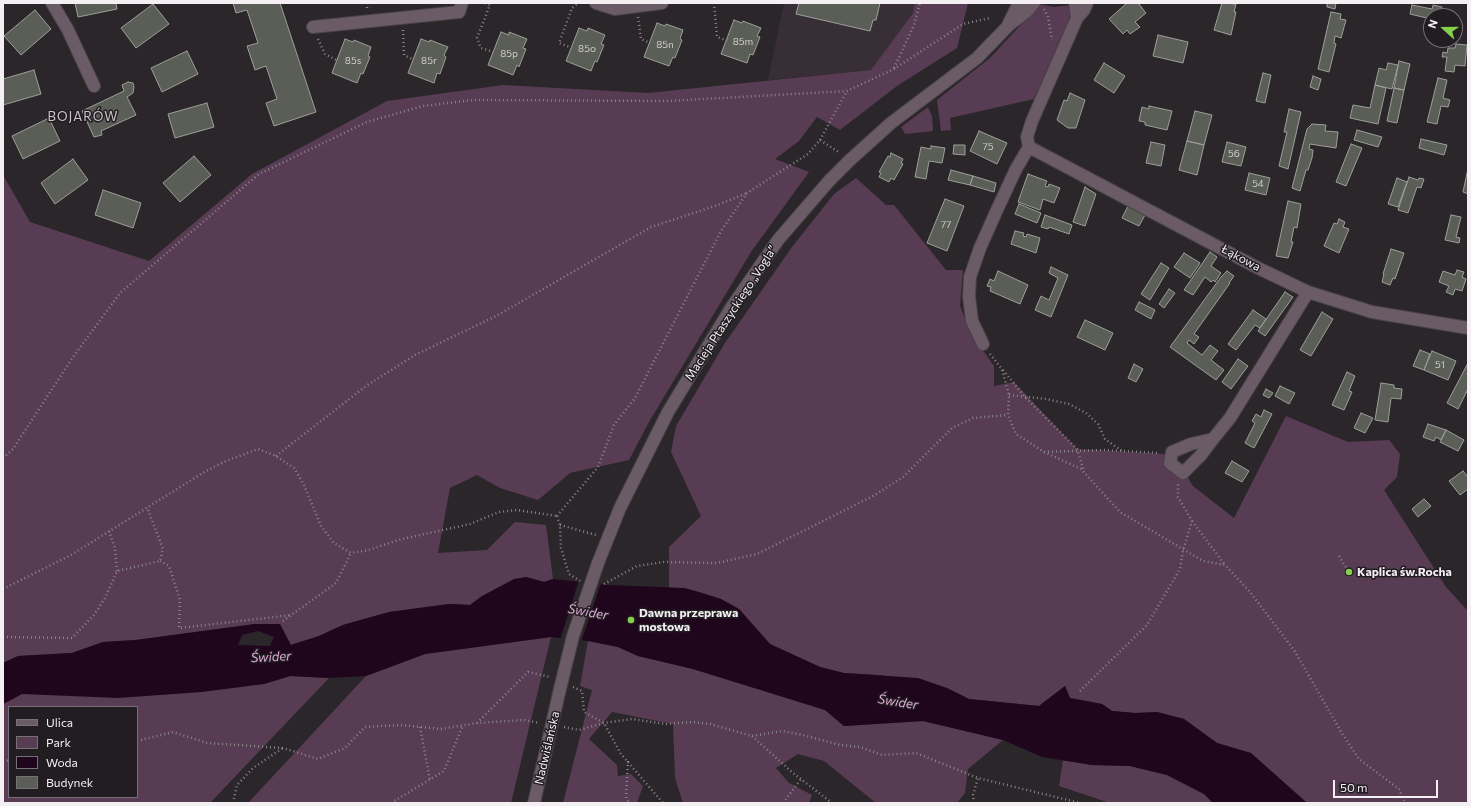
<!DOCTYPE html>
<html>
<head>
<meta charset="utf-8">
<style>
  body { margin:0 }
  #map { position:relative; width:1471px; height:806px; overflow:hidden; background:#2b262a; font-family:Commissioner,sans-serif }
  canvas { display:block }
  .frame { position:absolute; inset:0; border:4px solid #f3eff2; pointer-events:none }
  .legend { position:absolute; left:8px; top:706px; width:130px; height:92px; box-sizing:border-box; background:#221d21; border:1px solid #767175; margin:0; padding:5px 7px; list-style:none; font-size:12px; color:#f3eff2 }
  .legend li { display:flex; align-items:center; gap:8px; height:20px }
  .legend b { width:20px; border:1px solid #767175 }
  .north { position:absolute; left:1423px; top:8px; width:40px; height:40px; box-sizing:border-box; background:#221d21; border:1px solid #767175; border-radius:50%; rotate:291deg; font-size:11px; font-weight:700; line-height:16px; text-align:center; color:#f3eff2 }
  .north::after { content:''; display:block; margin:auto; width:14px; height:18px; background:#85cf4c; clip-path:polygon(50% 0,100% 100%,50% 72%,0 100%) }
  .scale { position:absolute; left:1333px; top:780px; width:105px; height:18px; box-sizing:border-box; border:2px solid #f3eff2; border-top:0; padding-left:5px; font-size:12px; line-height:14px; white-space:nowrap; color:#f3eff2; -webkit-text-stroke:3px #221d21; paint-order:stroke }
</style>
</head>
<body>
<div id="map">
<canvas width="1471" height="806"></canvas>
<div class="frame"></div>
<ul class="legend">
<li><b style="height:5px;background:#6a5b67"></b>Ulica</li>
<li><b style="height:11px;background:#583c54"></b>Park</li>
<li><b style="height:11px;background:#20061d"></b>Woda</li>
<li><b style="height:11px;background:#5a5e57"></b>Budynek</li>
</ul>
<div class="north">N</div>
<div class="scale">50 m</div>
</div>
<script>
const ctx = document.querySelector('canvas').getContext('2d');
ctx.lineJoin = 'round';
function fill(path, color) {
  ctx.fillStyle = color;
  ctx.fill(path, 'evenodd');
}
function toPath(rows) {
  const path = new Path2D();
  for (const r of rows) {
    path.moveTo(r[0], r[1]);
    for (let i = 2; i < r.length; i += 2) path.lineTo(r[i], r[i + 1]);
  }
  return path;
}
function stroke(path, color, width, dash) {
  ctx.strokeStyle = color;
  ctx.lineWidth = width;
  ctx.lineCap = dash ? 'butt' : 'round';
  ctx.setLineDash(dash || []);
  ctx.stroke(path);
}
function write(font, color, halo, rows, align = 'center') {
  ctx.font = font + ' Commissioner,sans-serif';
  ctx.lineWidth = 3;
  ctx.setLineDash([]);
  ctx.textBaseline = 'middle';
  ctx.strokeStyle = halo;
  ctx.fillStyle = color;
  for (const [text, x, y, turn = 0] of rows) {
    ctx.save();
    ctx.translate(x, y);
    ctx.rotate((+turn || 0) * Math.PI / 180);
    ctx.textAlign = isNaN(turn) ? turn : align;
    if (halo) ctx.strokeText(text, 0, 0);
    ctx.fillText(text, 0, 0);
    ctx.restore();
  }
}
fill(toPath([
  [784,3,915,3,913,13,872,70,768,80]
]), '#382e36');
fill(toPath([
  [915,3,968,3,957,48,897,86,840,130,817,117,799,141,775,159,809,172,751,252,649,422,629,460,570,473,538,500,500,488,477,475,450,488,438,553,487,550,515,522,546,525,553,579,544,582,526,577,482,596,470,605,449,604,389,612,343,625,319,636,290,645,255,624,136,640,103,642,72,653,18,656,3,663,3,175,30,222,149,261,252,174,387,101,503,85,648,93,871,70,913,13],
  [1040,4,1054,7,1070,5,1071,9,1068,23,1034,99,950,118,951,130,941,131,937,100,990,58],
  [928,107,932,116,933,131,905,134,901,127],
  [856,178,886,205,894,205,946,270,963,270,960,306,972,335,994,366,994,386,1014,382,1077,449,1165,454,1172,452,1193,486,1234,518,1286,416,1348,442,1389,440,1400,454,1397,477,1384,490,1446,587,1468,611,1468,803,1307,803,1251,753,1217,743,1184,719,1157,712,1135,713,1112,711,1102,704,1070,698,1065,686,1039,706,969,699,947,688,880,675,844,673,820,667,770,644,739,609,721,599,684,588,669,588,669,547,701,516,671,452,676,426,725,343,792,247,834,194],
  [551,637,511,803,248,803,366,676,425,654],
  [588,641,618,647,638,656,693,669,825,710,844,726,923,721,1003,740,968,769,965,793,957,803,876,803,824,761,798,754,776,768,789,783,812,795,809,803,683,803,675,778,673,724,612,712,589,739,617,765,618,776,631,774,643,786,637,803,563,803,592,690,580,686],
  [290,676,329,678,210,803,3,803,3,704,22,694,264,684],
  [9,707,137,707,137,797,9,797],
  [1063,760,1092,765,1130,766,1167,775,1204,794,1213,803,1110,803,1059,786]
]), '#583c54');
fill(toPath([
  [526,577,544,582,553,579,608,585,684,588,699,592,721,599,739,609,770,644,820,667,844,673,918,678,947,688,969,699,1039,706,1065,686,1070,698,1102,704,1112,711,1135,713,1157,712,1184,719,1217,743,1251,753,1307,803,1213,803,1204,794,1167,775,1130,766,1092,765,1042,757,1003,740,923,721,844,726,825,710,693,669,638,656,618,647,588,641,551,637,425,654,366,676,329,678,290,676,264,684,202,692,118,698,22,694,3,704,3,663,18,656,72,653,103,642,136,640,255,624,280,624,291,645,319,636,343,625,389,612,449,604,470,605,482,596,514,579],
  [258,631,274,637,270,646,238,645,242,635]
]), '#20061d');
fill(toPath([
  [579,580,601,583,581,642,560,640]
]), '#2b262a');
const building = toPath([
  [75,3,116,3,117,9,78,17,75,3],
  [233,3,280,3,316,112,274,126,266,103,277,99,266,66,255,70,247,46,258,43,247,10,236,13,233,3],
  [799,3,880,3,876,20,873,20,870,31,796,14,799,3],
  [1127,3,1138,3,1146,13,1135,22,1140,27,1130,34,1127,30,1123,34,1109,19,1127,3],
  [1222,3,1236,4,1234,12,1236,12,1231,35,1214,30,1222,3],
  [1327,3,1336,3,1335,9,1327,7,1327,3],
  [153,4,169,24,136,48,121,28,153,4],
  [1412,5,1432,9,1433,5,1442,7,1440,16,1431,16,1431,19,1410,14,1412,5],
  [35,10,51,29,21,55,4,36,35,10],
  [1331,12,1341,14,1340,19,1346,20,1341,38,1335,36,1334,43,1336,44,1329,72,1318,69,1331,12],
  [734,20,742,23,743,21,761,28,757,36,760,37,753,55,750,54,747,63,721,54,734,20],
  [657,23,665,26,666,24,683,30,680,39,682,40,675,58,673,57,669,66,644,57,657,23],
  [579,28,587,31,588,28,605,35,601,44,604,45,597,62,595,61,591,71,566,61,579,28],
  [501,32,509,35,509,32,527,39,523,48,526,49,519,67,517,65,513,75,488,65,501,32],
  [1158,35,1188,42,1183,63,1153,56,1158,35],
  [345,39,353,42,354,40,371,47,368,56,370,57,363,74,361,73,357,83,332,73,345,39],
  [421,39,429,42,430,40,448,47,444,55,446,57,440,74,437,73,434,83,408,73,421,39],
  [1456,44,1467,45,1465,66,1455,65,1454,72,1445,71,1447,57,1442,57,1443,52,1447,53,1448,48,1455,48,1456,44],
  [187,51,198,74,162,92,151,68,187,51],
  [1399,61,1410,64,1404,90,1394,88,1399,61],
  [1104,63,1125,76,1114,93,1094,80,1104,63],
  [1388,63,1398,65,1392,89,1375,85,1379,68,1386,70,1388,63],
  [34,70,41,94,3,105,3,79,34,70],
  [1263,73,1271,75,1265,103,1256,101,1263,73],
  [1313,76,1321,79,1318,90,1310,87,1313,76],
  [1438,78,1447,80,1443,98,1450,100,1448,107,1441,106,1437,124,1427,122,1438,78],
  [128,82,133,83,134,87,133,93,127,97,136,115,101,131,102,135,94,137,82,111,124,91,122,85,128,82],
  [1375,85,1386,88,1378,124,1350,118,1353,105,1370,108,1375,85],
  [1394,88,1404,90,1397,123,1387,121,1394,88],
  [1070,93,1085,100,1076,128,1068,128,1057,120,1064,100,1067,101,1070,93],
  [207,103,214,127,175,138,168,114,207,103],
  [1149,106,1172,111,1167,130,1145,125,1145,122,1139,121,1142,107,1149,109,1149,106],
  [1289,109,1301,112,1288,169,1279,166,1287,132,1284,132,1289,109],
  [1195,111,1212,115,1204,145,1187,141,1195,111],
  [49,118,60,141,23,159,12,136,49,118],
  [1312,124,1326,125,1325,131,1338,132,1336,148,1310,144,1309,149,1313,150,1312,158,1308,170,1306,170,1300,191,1292,188,1307,129,1312,124],
  [1357,130,1382,137,1378,147,1354,140,1357,130],
  [979,131,1007,143,997,164,970,151,979,131],
  [1421,139,1447,145,1444,155,1419,148,1421,139],
  [1187,141,1204,145,1197,175,1179,170,1187,141],
  [1151,142,1165,145,1161,166,1146,163,1151,142],
  [1227,142,1246,147,1241,166,1222,162,1227,142],
  [1351,144,1362,148,1346,186,1336,182,1351,144],
  [954,145,965,145,965,155,953,154,954,145],
  [931,146,945,148,942,163,929,161,926,179,915,177,921,147,931,149,931,146],
  [891,153,903,159,901,163,903,164,894,180,891,178,889,182,879,177,881,173,879,172,888,156,890,157,891,153],
  [194,156,211,175,180,202,163,183,194,156],
  [73,159,88,180,55,204,41,183,73,159],
  [951,170,973,176,970,185,948,180,951,170],
  [1249,173,1270,178,1266,195,1245,190,1249,173],
  [1467,173,1468,173,1468,194,1463,192,1467,173],
  [1028,174,1047,181,1045,186,1048,187,1049,184,1060,188,1054,203,1043,199,1040,210,1018,202,1028,174],
  [973,176,996,183,994,192,970,185,973,176],
  [1409,177,1418,180,1419,178,1424,179,1421,188,1417,187,1408,213,1398,210,1409,177],
  [1397,178,1407,182,1398,207,1388,204,1397,178],
  [1085,187,1096,194,1085,226,1073,222,1085,187],
  [103,190,141,203,133,228,95,215,103,190],
  [945,199,964,206,947,251,927,243,945,199],
  [1288,201,1301,204,1297,228,1294,227,1291,242,1293,242,1288,258,1276,256,1288,201],
  [1019,204,1041,213,1037,223,1015,214,1019,204],
  [1128,206,1145,215,1139,226,1122,218,1128,206],
  [1045,215,1072,225,1069,234,1049,227,1048,229,1041,227,1045,215],
  [1451,215,1461,217,1456,237,1460,238,1459,243,1445,240,1451,215],
  [1339,219,1345,222,1343,227,1349,229,1339,253,1324,246,1334,223,1337,224,1339,219],
  [1015,231,1024,233,1023,236,1026,237,1027,234,1040,238,1036,253,1011,244,1015,231],
  [1391,249,1404,253,1395,279,1393,278,1390,285,1382,282,1384,274,1383,274,1391,249],
  [1210,252,1217,257,1211,266,1221,273,1215,282,1213,280,1211,282,1205,277,1193,295,1184,290,1210,252],
  [1184,253,1200,263,1190,278,1174,267,1184,253],
  [1161,263,1169,268,1150,300,1141,294,1161,263],
  [1051,267,1068,275,1051,317,1035,310,1041,296,1049,300,1058,278,1049,273,1051,267],
  [1457,270,1464,272,1462,277,1466,279,1462,291,1455,289,1453,295,1446,292,1449,286,1439,282,1443,271,1455,275,1457,270],
  [998,271,1028,285,1020,304,990,291,991,287,987,286,990,279,994,281,998,271],
  [1227,271,1234,276,1229,283,1230,283,1194,334,1199,337,1194,344,1189,340,1187,343,1202,355,1210,345,1218,351,1211,360,1224,370,1216,380,1170,347,1221,277,1227,271],
  [1169,289,1175,293,1164,308,1159,304,1169,289],
  [1285,292,1293,297,1265,336,1258,331,1285,292],
  [1139,302,1155,310,1151,319,1135,310,1139,302],
  [1253,310,1266,319,1260,328,1255,325,1236,350,1228,344,1253,310],
  [1322,312,1333,319,1311,356,1300,350,1322,312],
  [1085,320,1113,333,1105,350,1077,337,1085,320],
  [1420,350,1430,354,1424,370,1413,366,1420,350],
  [1432,351,1456,361,1448,380,1424,370,1432,351],
  [1238,359,1248,366,1231,389,1222,382,1238,359],
  [1468,363,1468,389,1458,409,1447,403,1468,363],
  [1134,364,1143,369,1136,382,1128,378,1134,364],
  [1347,372,1355,376,1349,391,1352,392,1344,410,1332,405,1347,372],
  [1381,383,1394,385,1394,388,1402,389,1401,399,1391,398,1388,422,1375,420,1381,383],
  [1280,386,1295,393,1289,404,1275,396,1280,386],
  [1266,389,1273,393,1269,398,1263,395,1266,389],
  [1264,410,1272,414,1254,448,1245,443,1255,423,1252,421,1256,414,1261,417,1264,410],
  [1361,413,1373,418,1365,433,1354,428,1361,413],
  [1428,424,1446,430,1441,440,1436,437,1434,441,1423,437,1428,424],
  [1446,430,1464,440,1458,451,1440,442,1446,430],
  [1232,461,1249,471,1242,482,1225,473,1232,461],
  [1463,471,1468,477,1468,489,1460,495,1449,481,1463,471],
  [1424,499,1431,506,1418,517,1412,509,1424,499],
  [1348,568,1353,573,1349,577,1344,572,1348,568]
]);
fill(building, '#5a5e57');
stroke(building, '#9ca09a', 1);
const minor = toPath([
  [52,3,68,30,94,86],
  [596,3,615,9,662,3],
  [1075,3,1077,18],
  [1087,3,1084,10,1077,18,1032,121,1027,137,1029,147,1258,268,1308,292,1372,312,1468,328],
  [1009,23,1019,3],
  [313,27,459,12,462,3],
  [983,344,972,321,969,296,970,277,980,248,996,212,1016,169,1029,147],
  [1213,439,1201,455,1183,473,1170,463,1172,452,1191,444,1213,439,1230,418,1308,292],
  [598,563,620,508,668,412,731,308,778,240,829,181,850,160,891,123,977,58,1009,25,1027,11,1034,3],
  [534,803,559,693]
]);
stroke(minor, '#474246', 14);
stroke(toPath([
  [367,3,367,9],
  [485,3,490,5,477,38,481,48,494,52],
  [714,3,717,37,728,41],
  [1044,9,1048,17,1052,40],
  [638,17,641,39,650,43],
  [403,30,404,55,414,60],
  [318,39,325,54,338,61],
  [572,48,559,43,572,8,578,3],
  [894,68,914,25,920,3],
  [820,140,847,91],
  [990,354,1002,369,1009,395,1008,415,1016,434,1044,452,1081,469,1120,512,1203,561,1225,565,1250,592,1294,650,1343,735,1359,759,1399,789,1405,803],
  [1003,370,1025,397,1077,449,1084,471],
  [1009,395,1046,399,1069,404,1086,413,1098,424,1105,439,1122,451],
  [1044,452,1104,450,1159,453],
  [276,456,366,386,415,355,496,316,651,227,718,205,747,193],
  [3,458,13,449,73,357,120,293,259,174,367,122,423,106,473,100,668,101,847,91,894,69,963,24,990,18],
  [557,516,560,525,561,548,569,574,580,581],
  [557,516,598,467,614,425,635,398,721,231,747,193,808,154,820,140,840,153],
  [1192,521,1225,565],
  [560,525,596,535],
  [109,531,115,548,117,571],
  [1339,556,1347,569],
  [160,561,169,566,180,600,179,628,292,615],
  [604,584,637,566,664,562,717,563,757,554,875,495,903,477,952,428,973,418,1008,415],
  [3,589,71,555,206,471,226,461,258,449,276,456,294,468,304,485,321,526,334,543,351,553,369,550,398,540,470,524,499,512,517,510,557,516],
  [283,621,336,583,351,553],
  [3,637,72,638,94,615,105,598,117,571,160,561,163,549,147,507],
  [573,687,582,691,584,712,604,723,621,754,663,803],
  [1080,691,1147,625,1180,569,1183,550,1192,521,1178,497,1178,484],
  [477,723,528,672,550,677],
  [420,727,430,780],
  [564,727,579,730,604,723,632,719,666,724,693,722,710,724,752,736,782,731,803,735,840,745,860,747,882,755,916,753,978,778,1080,803],
  [752,736,793,773,832,803],
  [137,741,173,732,207,743,283,748,318,759,345,748,365,727,401,725,441,729,477,723,525,720,539,723],
  [628,761,626,798,629,803],
  [3,762,9,760],
  [233,803,237,785,253,768,283,748],
  [391,803,444,771,463,725],
  [783,803,801,779],
  [974,803,973,795,978,778]
]), '#8a8689', 2.5, [1, 3]);
stroke(minor, '#6a5b67', 12);
const minorBridge = toPath([
  [559,693,573,636,598,563]
]);
stroke(minorBridge, '#474246', 14, []);
stroke(minorBridge, '#6a5b67', 12);
for (const [x, y, r, color] of [
  [1349,572,4,"#85cf4c"],
  [631,620,4,"#85cf4c"]
]) {
  const dot = new Path2D();
  dot.arc(x, y, r, 0, 2 * Math.PI);
  ctx.fillStyle = color;
  ctx.fill(dot);
  stroke(dot, '#221d21', 1.5);
}
write('10px', '#cdcbcb', null, [
  ["85m",743,42],
  ["85n",665,45],
  ["85o",587,49],
  ["85p",509,54],
  ["85s",353,61],
  ["85r",429,61],
  ["75",988,147],
  ["56",1234,154],
  ["54",1258,184],
  ["77",946,225],
  ["51",1440,365]
]);
write('12px', '#f3eff2', '#221d21', [
  ["Łąkowa",1241,258,28],
  ["Macieja Ptaszyckiego „Vogla”",731,313,-57],
  ["Nadwiślańska",547,748,-77]
]);
write('bold 12px', '#f3eff2', '#221d21', [
  ["Kaplica św.Rocha",1357,572],
  ["Dawna przeprawa",639,613],
  ["mostowa",639,627]
], 'left');
ctx.letterSpacing = '1px';
write('13px', '#ccc5cb', '#221d21', [
  ["BOJARÓW",83,117]
]);
ctx.letterSpacing = '0px';
write('italic 13px', '#e2abd9', '#221d21', [
  ["Świder",588,612,10],
  ["Świder",271,657,-3],
  ["Świder",898,702,9]
]);
</script>
</body>
</html>
